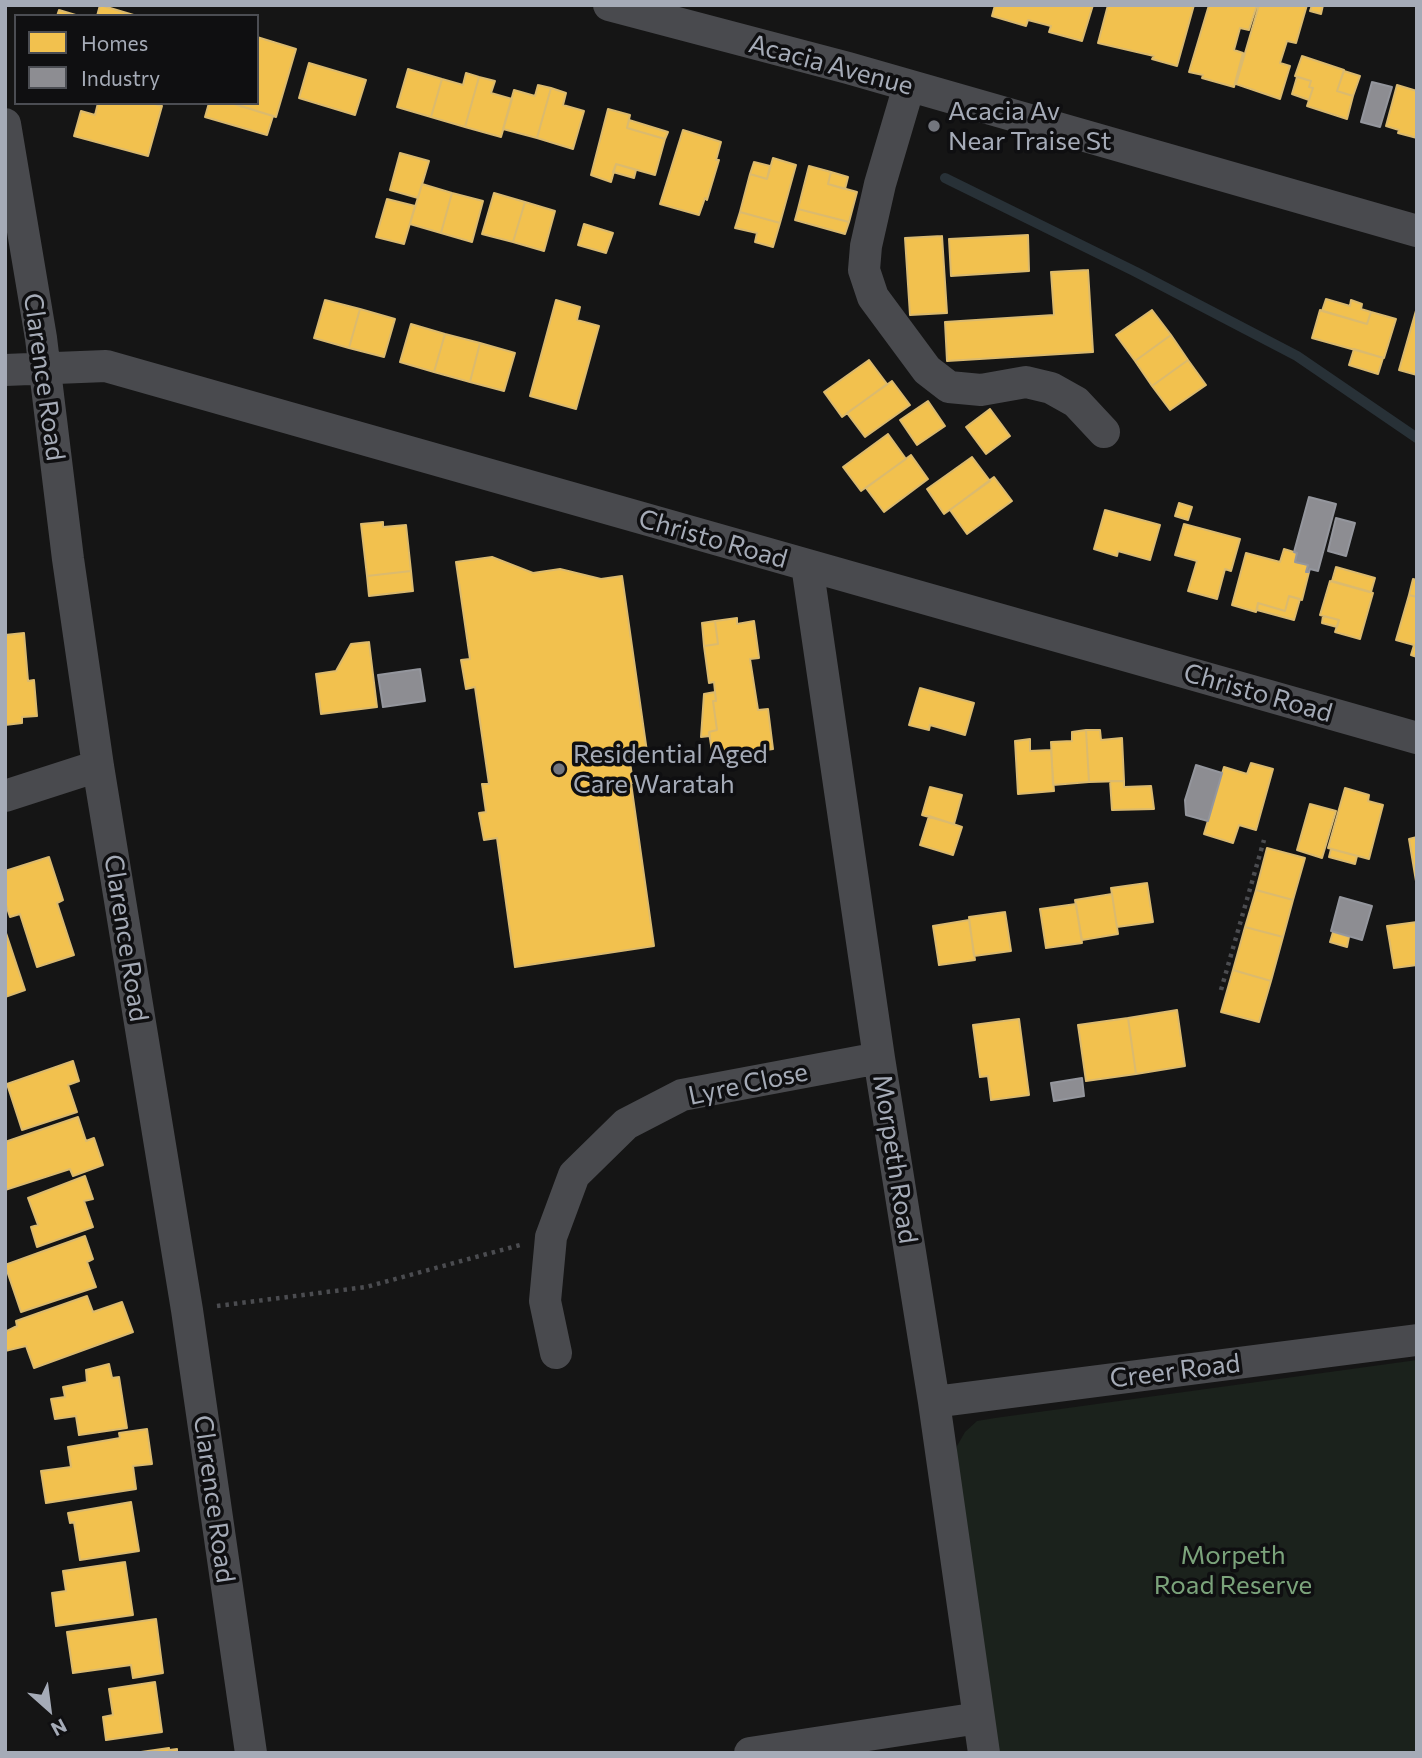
<!DOCTYPE html>
<html>
<head>
<meta charset="utf-8">
<style>
  body { margin:0 }
  #map { position:relative; width:1422px; height:1758px; overflow:hidden; background:#151515; font-family:Commissioner,sans-serif }
  canvas { display:block }
  .frame { position:absolute; inset:0; border:7px solid #a5abb7; pointer-events:none }
  .legend { position:absolute; left:14px; top:14px; width:245px; height:91px; box-sizing:border-box; background:#0f0f11; border:2px solid #4b4d53; margin:0; padding:9px 12px; list-style:none; font-size:21px; color:#a5abb7 }
  .legend li { display:flex; align-items:center; gap:14px; height:35px }
  .legend b { width:35px; border:2px solid #4b4d53 }
  .north { position:absolute; left:14px; top:1674px; width:70px; height:70px; -webkit-text-stroke:5px #0f0f11; paint-order:stroke; rotate:152deg; font-size:19px; font-weight:700; line-height:28px; text-align:center; color:#a5abb7 }
  .north::after { content:''; display:block; margin:auto; width:24px; height:32px; background:#a5abb7; clip-path:polygon(50% 0,100% 100%,50% 72%,0 100%) }
</style>
</head>
<body>
<div id="map">
<canvas width="1422" height="1758"></canvas>
<div class="frame"></div>
<ul class="legend">
<li><b style="height:19px;background:#f2c14e"></b>Homes</li>
<li><b style="height:19px;background:#8d8d92"></b>Industry</li>
</ul>
<div class="north">N</div>
</div>
<script>
const ctx = document.querySelector('canvas').getContext('2d');
ctx.lineJoin = 'round';
function fill(path, color) {
  ctx.fillStyle = color;
  ctx.fill(path, 'evenodd');
}
function toPath(rows) {
  const path = new Path2D();
  for (const r of rows) {
    path.moveTo(r[0], r[1]);
    for (let i = 2; i < r.length; i += 2) path.lineTo(r[i], r[i + 1]);
  }
  return path;
}
function stroke(path, color, width, dash) {
  ctx.strokeStyle = color;
  ctx.lineWidth = width;
  ctx.lineCap = dash ? 'butt' : 'round';
  ctx.setLineDash(dash || []);
  ctx.stroke(path);
}
function write(font, color, halo, rows, align = 'center') {
  ctx.font = font + ' Commissioner,sans-serif';
  ctx.lineWidth = 7;
  ctx.setLineDash([]);
  ctx.textBaseline = 'middle';
  ctx.strokeStyle = halo;
  ctx.fillStyle = color;
  for (const [text, x, y, turn = 0] of rows) {
    ctx.save();
    ctx.translate(x, y);
    ctx.rotate((+turn || 0) * Math.PI / 180);
    ctx.textAlign = isNaN(turn) ? turn : align;
    if (halo) ctx.strokeText(text, 0, 0);
    ctx.fillText(text, 0, 0);
    ctx.restore();
  }
}
fill(toPath([
  [1417,1360,1417,1753,996,1753,957,1468,957,1446,965,1432,977,1421,995,1418]
]), '#1b221c');
const homes = toPath([
  [100,5,137,16,97,16,100,5],
  [995,5,1093,5,1082,41,1049,32,1051,26,1028,20,1026,26,992,16,995,5],
  [1108,5,1194,5,1177,66,1152,59,1154,56,1098,43,1108,5],
  [1209,5,1257,5,1249,30,1240,28,1234,50,1243,53,1234,87,1202,78,1203,75,1189,72,1209,5],
  [1259,5,1307,5,1296,43,1287,41,1280,63,1290,66,1280,99,1236,84,1259,5],
  [1312,5,1323,5,1321,14,1310,11,1312,5],
  [59,10,79,16,57,16,59,10],
  [257,37,296,49,276,117,231,103,257,103,257,37],
  [1302,56,1344,70,1337,91,1353,96,1347,119,1307,106,1313,88,1309,87,1311,81,1295,76,1302,56],
  [309,63,366,80,355,115,299,98,309,63],
  [408,69,442,79,431,117,397,107,408,69],
  [1344,71,1360,76,1353,96,1337,91,1344,71],
  [466,73,479,77,465,127,431,117,442,79,463,85,466,73],
  [479,77,495,81,491,93,512,99,501,137,465,127,479,77],
  [1297,77,1311,81,1309,87,1313,88,1309,100,1292,94,1297,77],
  [538,85,551,88,537,138,503,129,514,90,535,96,538,85],
  [1397,85,1417,91,1417,138,1398,133,1399,130,1386,126,1397,85],
  [551,88,566,93,563,105,584,111,573,149,537,138,551,88],
  [98,103,151,103,162,106,148,156,74,136,81,111,95,115,98,103],
  [209,103,231,103,273,116,267,135,205,117,209,103],
  [608,109,630,115,627,128,665,139,655,175,616,164,611,182,591,175,608,109],
  [629,120,668,132,665,139,627,128,629,120],
  [683,130,721,142,716,160,719,160,707,200,705,198,699,215,660,204,683,130],
  [400,153,429,161,418,198,390,190,400,153],
  [773,158,796,165,780,223,740,212,750,174,767,179,773,158],
  [754,162,770,166,767,179,750,174,754,162],
  [616,164,636,170,634,178,613,172,616,164],
  [809,166,831,172,828,184,857,192,849,222,798,209,809,166],
  [831,172,848,177,845,189,828,184,831,172],
  [422,184,452,193,441,233,410,224,422,184],
  [452,193,483,201,472,242,441,233,452,193],
  [494,193,525,202,513,242,482,234,494,193],
  [387,199,415,206,404,244,376,237,387,199],
  [525,202,555,211,544,251,513,242,525,202],
  [798,209,849,222,845,234,795,220,798,209],
  [740,212,780,223,773,247,755,242,757,233,735,228,740,212],
  [584,224,613,233,606,253,578,245,584,224],
  [1028,235,1029,271,951,276,949,239,1028,235],
  [942,236,947,313,910,315,905,238,942,236],
  [1088,270,1093,352,947,361,945,322,1054,315,1051,272,1088,270],
  [1326,299,1350,306,1351,300,1362,304,1361,309,1371,312,1367,324,1322,311,1326,299],
  [325,300,360,309,349,348,314,338,325,300],
  [556,300,580,307,577,320,599,326,576,409,530,396,556,300],
  [1417,307,1417,375,1399,370,1417,307],
  [360,309,395,319,384,357,349,348,360,309],
  [1152,310,1171,335,1135,361,1116,335,1152,310],
  [1320,310,1367,324,1371,312,1396,319,1384,358,1312,338,1320,310],
  [411,324,445,334,434,372,400,362,411,324],
  [445,334,480,343,470,382,434,372,445,334],
  [1171,335,1188,360,1152,386,1135,361,1171,335],
  [480,343,515,353,504,391,470,382,480,343],
  [1354,349,1383,358,1378,374,1349,365,1354,349],
  [869,360,887,384,842,417,824,392,869,360],
  [1188,360,1206,385,1170,410,1152,386,1188,360],
  [892,381,910,405,865,437,847,413,892,381],
  [928,401,945,426,917,445,900,420,928,401],
  [990,409,1010,436,986,454,966,427,990,409],
  [888,434,906,459,861,491,843,467,888,434],
  [911,455,928,479,884,512,866,488,911,455],
  [972,457,990,481,944,514,927,489,972,457],
  [994,477,1012,501,967,534,950,510,994,477],
  [1179,503,1192,507,1188,520,1175,516,1179,503],
  [1105,510,1160,525,1150,560,1118,551,1117,556,1094,549,1105,510],
  [383,522,383,527,406,525,411,571,367,576,361,524,383,522],
  [1184,524,1240,539,1231,571,1225,569,1217,599,1188,591,1197,561,1175,555,1184,524],
  [1284,549,1297,553,1295,562,1308,565,1306,572,1309,572,1302,600,1289,596,1285,611,1258,603,1256,612,1232,605,1246,553,1280,562,1284,549],
  [492,557,533,573,560,569,601,579,622,576,647,752,629,755,633,783,631,783,654,946,515,967,497,838,484,840,479,813,486,812,482,784,489,784,475,687,466,689,461,660,470,659,456,562,492,557],
  [1336,567,1375,578,1371,592,1332,581,1336,567],
  [411,571,413,591,369,596,367,576,411,571],
  [1413,579,1417,580,1417,597,1409,595,1413,579],
  [1330,581,1373,593,1360,639,1335,632,1339,620,1320,615,1330,581],
  [1409,595,1417,597,1417,657,1411,655,1414,645,1396,640,1409,595],
  [1289,596,1300,599,1294,620,1257,610,1258,603,1285,611,1289,596],
  [1323,616,1339,620,1337,627,1322,623,1323,616],
  [737,618,737,624,754,621,759,658,750,659,758,710,768,709,773,749,713,758,709,732,717,730,713,701,716,701,714,682,709,683,704,646,718,644,715,621,737,618],
  [715,621,718,644,704,646,702,623,715,621],
  [24,633,28,681,34,680,37,716,22,717,22,723,5,725,5,635,24,633],
  [369,642,377,707,321,714,316,674,336,671,351,644,369,642],
  [920,688,974,703,965,735,930,725,929,730,909,725,920,688],
  [715,692,716,701,713,701,717,730,709,732,710,736,701,737,704,694,715,692],
  [1086,730,1089,782,1053,785,1051,742,1072,741,1072,732,1086,730],
  [1086,730,1100,730,1101,740,1122,738,1124,781,1089,782,1086,730],
  [1030,739,1030,751,1051,750,1054,791,1018,794,1015,741,1030,739],
  [1251,763,1273,769,1256,830,1239,825,1233,843,1204,834,1224,767,1247,774,1251,763],
  [1110,781,1124,781,1124,787,1151,786,1154,809,1112,810,1110,781],
  [930,787,962,795,954,824,922,815,930,787],
  [1345,788,1369,795,1368,801,1383,805,1369,859,1328,848,1345,788],
  [1310,804,1336,811,1322,858,1297,850,1310,804],
  [929,816,962,827,953,855,920,845,929,816],
  [1417,837,1417,887,1409,839,1417,837],
  [1267,848,1305,858,1293,900,1256,890,1267,848],
  [1331,849,1357,856,1355,864,1329,857,1331,849],
  [49,857,63,900,57,903,74,955,37,967,20,914,10,917,5,902,5,871,49,857],
  [1147,883,1153,922,1117,927,1111,888,1147,883],
  [1256,890,1293,900,1283,937,1245,927,1256,890],
  [1112,894,1118,934,1082,940,1075,900,1112,894],
  [1076,904,1082,943,1046,948,1040,909,1076,904],
  [1005,912,1011,951,974,956,969,917,1005,912],
  [969,920,975,960,939,965,933,926,969,920],
  [1417,922,1417,965,1394,968,1387,926,1417,922],
  [1245,927,1283,937,1271,981,1233,970,1245,927],
  [5,930,25,990,5,997,5,930],
  [1333,932,1349,937,1347,947,1330,942,1333,932],
  [1233,970,1271,981,1259,1022,1221,1012,1233,970],
  [1177,1010,1185,1066,1136,1074,1128,1018,1177,1010],
  [1128,1018,1136,1074,1086,1081,1078,1025,1128,1018],
  [1019,1019,1029,1095,991,1100,988,1076,980,1077,973,1025,1019,1019],
  [73,1061,79,1081,68,1085,77,1112,22,1130,7,1084,73,1061],
  [78,1117,86,1141,94,1138,103,1165,73,1176,70,1169,5,1190,5,1142,78,1117],
  [85,1176,93,1199,84,1201,93,1227,37,1247,31,1227,38,1225,28,1198,85,1176],
  [85,1236,93,1259,87,1262,96,1287,21,1312,5,1265,85,1236],
  [87,1296,93,1312,122,1302,133,1332,34,1368,26,1346,5,1351,5,1332,17,1326,16,1321,87,1296],
  [109,1364,112,1378,119,1377,127,1428,79,1435,76,1416,55,1419,51,1399,65,1397,63,1387,87,1382,86,1370,109,1364],
  [147,1429,152,1464,133,1466,136,1489,46,1503,41,1471,71,1467,68,1447,120,1438,119,1433,147,1429],
  [131,1502,139,1551,80,1560,74,1522,70,1523,68,1513,131,1502],
  [125,1562,133,1615,56,1626,52,1593,66,1591,63,1571,125,1562],
  [156,1619,163,1673,133,1678,131,1665,73,1673,67,1632,156,1619],
  [155,1682,162,1732,106,1740,103,1717,113,1715,109,1689,155,1682],
  [169,1748,169,1750,177,1749,177,1753,134,1753,169,1748]
]);
fill(homes, '#f2c14e');
stroke(homes, '#dbba6e', 2);
const industry = toPath([
  [1372,82,1392,87,1380,127,1361,122,1372,82],
  [1309,497,1336,504,1318,571,1310,569,1309,572,1306,572,1308,565,1295,562,1297,553,1294,552,1309,497],
  [1336,518,1355,523,1346,556,1328,551,1336,518],
  [420,669,425,701,383,707,378,675,420,669],
  [1196,765,1222,773,1208,821,1186,815,1185,800,1196,765],
  [1340,897,1372,906,1362,940,1331,931,1340,897],
  [1082,1078,1084,1096,1054,1101,1051,1083,1082,1078]
]);
fill(industry, '#8d8d92');
stroke(industry, '#94969d', 2);
stroke(toPath([
  [945,178,1136,272,1297,356,1417,438]
]), '#283137', 10);
stroke(toPath([
  [1221,990,1264,840],
  [217,1306,366,1287,520,1245]
]), '#4b4c50', 4.5, [3.5, 5]);
stroke(toPath([
  [609,5,848,68,1417,231],
  [909,86,880,184,866,246,864,270,873,297,927,370,949,387,981,390,1026,382,1051,388,1076,402,1104,432],
  [5,124,41,338,68,559,98,766,187,1310,251,1753],
  [5,370,106,366,1417,738],
  [807,565,879,1058,934,1402,984,1753],
  [5,796,98,766],
  [556,1353,545,1301,551,1237,574,1175,626,1124,682,1095,879,1058],
  [934,1402,1417,1340],
  [750,1753,979,1718]
]), '#494a4e', 32);
for (const [x, y, r, color] of [
  [934,126,7,"#73767e"],
  [559,769,7,"#73767e"]
]) {
  const dot = new Path2D();
  dot.arc(x, y, r, 0, 2 * Math.PI);
  ctx.fillStyle = color;
  ctx.fill(dot);
  stroke(dot, '#0f0f11', 2.5);
}
write('26px', '#a5abb7', '#0f0f11', [
  ["Acacia Avenue",831,65,15],
  ["Clarence Road",44,377,82],
  ["Christo Road",713,539,16],
  ["Christo Road",1258,693,16],
  ["Clarence Road",126,938,81],
  ["Lyre Close",748,1084,-12],
  ["Morpeth Road",895,1159,81],
  ["Creer Road",1175,1371,-7],
  ["Clarence Road",214,1499,82]
]);
write('26px', '#a5abb7', '#0f0f11', [
  ["Acacia Av",948,111],
  ["Near Traise St",948,141],
  ["Residential Aged",573,754],
  ["Care Waratah",573,784]
], 'left');
write('26px', '#7ba37b', '#0f0f11', [
  ["Morpeth",1233,1555],
  ["Road Reserve",1233,1585]
]);
</script>
</body>
</html>
